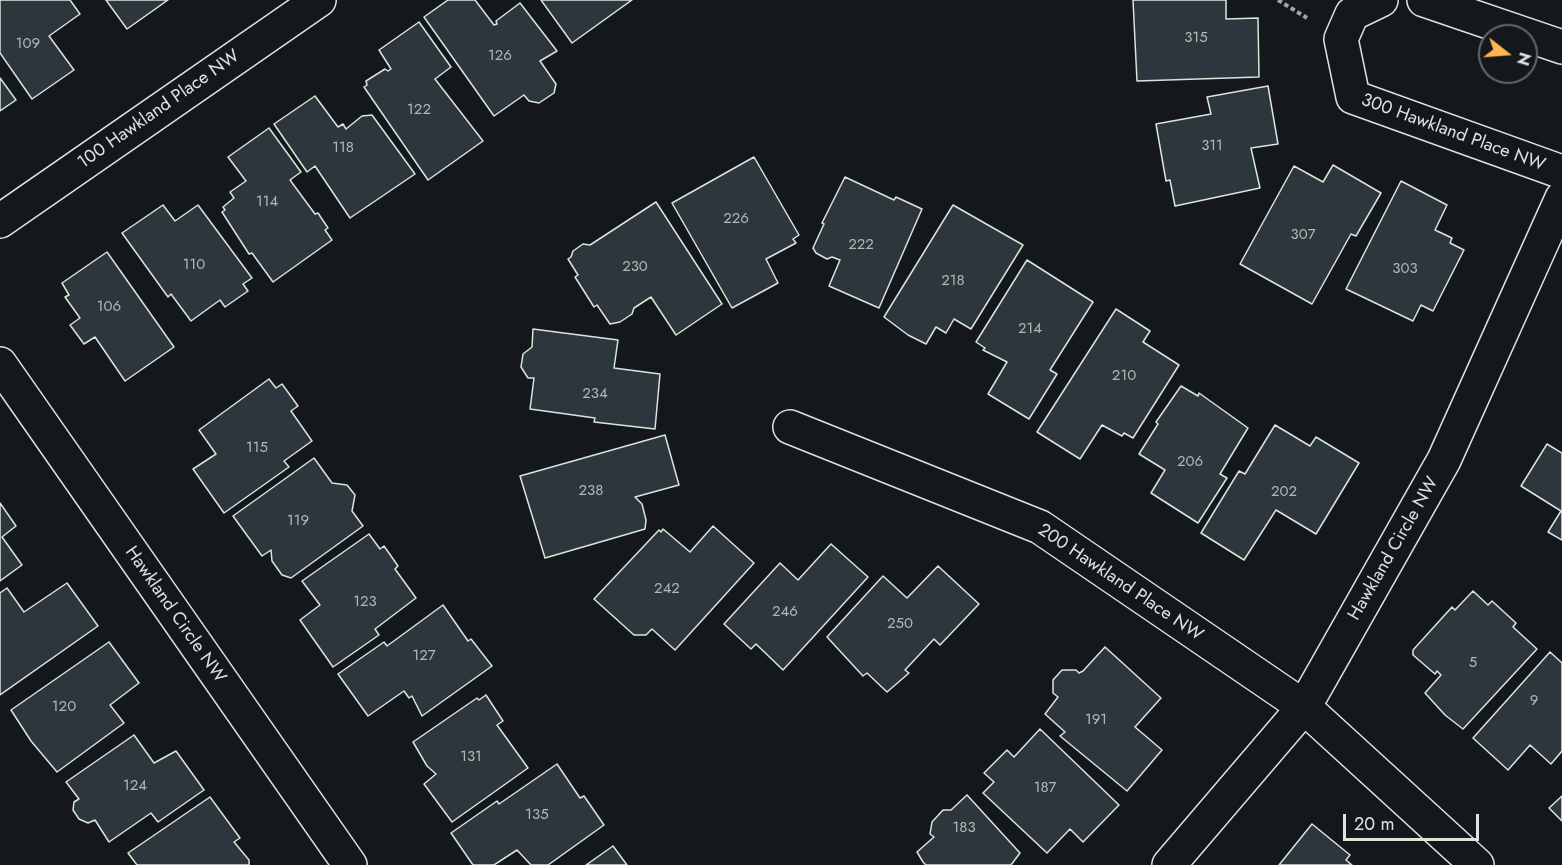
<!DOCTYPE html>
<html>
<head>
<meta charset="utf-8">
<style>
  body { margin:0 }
  #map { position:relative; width:1562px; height:865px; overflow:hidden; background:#14181c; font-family:Jost,sans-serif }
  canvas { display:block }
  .north { position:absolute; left:1478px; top:24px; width:60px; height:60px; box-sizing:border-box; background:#14181c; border:2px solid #626a69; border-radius:50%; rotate:107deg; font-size:16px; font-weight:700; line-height:24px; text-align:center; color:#d8e6dc }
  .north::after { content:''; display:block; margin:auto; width:21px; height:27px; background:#ffb74d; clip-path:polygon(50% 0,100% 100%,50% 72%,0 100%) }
  .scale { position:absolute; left:1343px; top:814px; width:136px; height:27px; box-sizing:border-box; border:3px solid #d8e6dc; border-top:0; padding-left:8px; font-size:18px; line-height:21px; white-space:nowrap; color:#d8e6dc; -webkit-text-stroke:4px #14181c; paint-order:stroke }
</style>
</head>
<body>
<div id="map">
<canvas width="1562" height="865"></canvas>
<div class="north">N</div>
<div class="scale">20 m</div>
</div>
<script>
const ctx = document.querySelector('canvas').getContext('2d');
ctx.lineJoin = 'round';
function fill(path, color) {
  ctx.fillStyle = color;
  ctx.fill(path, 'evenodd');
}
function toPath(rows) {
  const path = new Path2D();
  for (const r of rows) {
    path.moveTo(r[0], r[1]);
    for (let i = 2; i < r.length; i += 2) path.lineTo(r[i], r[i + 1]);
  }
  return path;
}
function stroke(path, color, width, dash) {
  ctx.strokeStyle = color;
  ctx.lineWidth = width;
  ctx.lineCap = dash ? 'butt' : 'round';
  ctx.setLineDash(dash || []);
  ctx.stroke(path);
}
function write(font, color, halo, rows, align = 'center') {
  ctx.font = font + ' Jost,sans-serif';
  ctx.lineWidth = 4.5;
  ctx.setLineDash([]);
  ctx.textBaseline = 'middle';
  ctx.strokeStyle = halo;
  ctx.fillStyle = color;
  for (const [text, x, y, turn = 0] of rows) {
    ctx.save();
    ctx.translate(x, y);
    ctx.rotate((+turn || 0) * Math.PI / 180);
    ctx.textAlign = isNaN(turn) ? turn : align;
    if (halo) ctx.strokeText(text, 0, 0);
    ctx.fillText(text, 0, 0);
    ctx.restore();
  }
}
const building = toPath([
  [0,0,70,0,80,14,49,36,74,70,32,99,0,53,0,0],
  [106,0,168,0,127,29,106,0],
  [448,0,475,0,494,25,497,24,496,21,520,3,557,51,540,61,556,84,554,93,539,103,529,101,524,95,494,116,424,17,448,0],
  [541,0,632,0,572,43,541,0],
  [1133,0,1226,0,1226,19,1258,18,1259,77,1137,81,1133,0],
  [419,22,451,67,435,79,483,141,428,180,364,87,367,85,366,81,385,69,388,71,391,69,379,50,419,22],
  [0,78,16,100,0,111,0,78],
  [1268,86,1278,144,1251,148,1260,188,1175,206,1170,180,1166,181,1156,124,1211,114,1207,97,1268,86],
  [315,96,338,127,343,124,346,129,362,116,372,115,415,174,350,218,315,166,307,172,274,124,315,96],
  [269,128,301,172,290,180,315,214,318,213,328,228,325,230,332,240,273,282,252,253,249,254,222,212,225,210,223,207,234,198,230,192,246,181,228,157,269,128],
  [754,157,799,235,793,239,796,243,766,259,778,283,732,308,672,203,754,157],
  [1333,165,1381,193,1356,236,1351,234,1312,304,1240,264,1294,166,1323,182,1333,165],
  [845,177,894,200,896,197,922,209,879,308,829,286,840,260,832,257,827,259,816,253,813,248,824,224,822,223,845,177],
  [1401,181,1447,205,1435,230,1452,238,1450,243,1464,250,1433,311,1421,305,1413,321,1346,289,1401,181],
  [656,202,722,304,676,335,651,297,634,308,632,314,620,322,610,324,597,305,594,307,575,277,578,275,568,259,571,257,573,251,583,244,590,245,656,202],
  [163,205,175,221,198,205,252,278,243,284,248,291,225,307,220,300,191,321,171,294,168,297,122,233,163,205],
  [953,205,1023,245,971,329,954,319,946,333,936,327,926,344,908,335,884,317,953,205],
  [107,252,174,347,125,381,95,337,84,344,70,325,80,318,65,297,69,295,62,283,107,252],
  [1027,260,1093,302,1050,370,1057,374,1029,419,988,394,1007,362,983,350,985,348,976,342,1027,260],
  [1116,309,1150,331,1143,342,1179,365,1133,438,1124,433,1122,436,1102,425,1080,459,1037,432,1116,309],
  [533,329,618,340,614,368,660,374,655,429,594,422,595,418,530,409,534,378,528,378,521,367,523,354,532,347,533,329],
  [269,379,276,388,282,384,298,406,291,411,312,441,284,461,289,467,224,513,193,469,216,454,199,430,269,379],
  [1181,386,1198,396,1199,393,1248,428,1220,474,1227,478,1198,523,1151,493,1165,470,1139,454,1158,424,1156,422,1181,386],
  [1275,425,1310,446,1316,437,1359,463,1316,534,1276,510,1244,560,1201,533,1239,471,1245,474,1275,425],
  [665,435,679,485,635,497,642,504,646,520,645,529,545,558,520,476,665,435],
  [1547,444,1562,453,1562,540,1548,532,1561,511,1521,486,1547,444],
  [314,458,332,483,347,485,355,495,352,511,363,526,291,578,282,575,272,561,271,550,262,556,233,516,314,458],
  [0,503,16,526,2,537,22,565,0,581,0,503],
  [713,526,754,563,675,650,652,629,646,635,634,635,594,599,659,530,661,532,663,529,690,552,713,526],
  [369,534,380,549,384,546,398,566,395,569,416,598,375,629,379,635,333,667,300,620,320,605,302,581,369,534],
  [831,544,868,577,783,670,756,644,751,649,724,624,780,563,798,580,831,544],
  [938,566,979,604,940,645,934,639,905,670,909,673,887,692,867,673,863,676,827,637,883,576,907,598,938,566],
  [67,583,98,626,0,695,0,593,7,588,24,612,67,583],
  [1473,591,1488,605,1492,601,1516,623,1513,627,1537,649,1463,729,1445,715,1425,693,1441,675,1437,671,1435,674,1413,655,1413,650,1452,607,1455,610,1473,591],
  [443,605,468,641,471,639,492,666,422,716,412,696,409,698,404,691,368,716,338,674,384,642,387,646,443,605],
  [109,642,139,683,110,705,124,723,57,772,31,741,11,710,109,642],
  [1105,647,1161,698,1135,727,1162,750,1127,791,1060,736,1065,732,1045,714,1058,697,1053,693,1053,680,1062,670,1076,670,1079,673,1083,671,1105,647],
  [1550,652,1562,663,1562,751,1551,764,1530,745,1508,770,1473,738,1550,652],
  [486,695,503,721,497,725,528,768,452,822,424,784,436,774,427,766,413,742,477,698,479,700,486,695],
  [1040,729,1119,805,1083,842,1070,829,1047,853,983,793,994,782,984,773,1007,750,1014,757,1040,729],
  [134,735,154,763,176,751,204,790,158,822,151,813,109,842,95,820,88,823,79,819,73,810,74,802,79,799,66,782,134,735],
  [557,764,580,798,584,796,604,825,548,865,531,865,517,850,494,865,473,865,451,833,497,801,499,804,557,764],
  [967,795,1020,853,1011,865,926,865,923,862,917,852,934,837,930,834,932,822,943,810,951,810,967,795],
  [1562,796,1562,821,1549,808,1562,796],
  [210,797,240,838,234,842,249,860,249,865,137,865,128,853,210,797],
  [1312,824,1350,855,1346,860,1352,865,1279,865,1312,824],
  [613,846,627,865,586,865,613,846]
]);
fill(building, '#2c363c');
stroke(building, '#d8e6dc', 1.5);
const street = toPath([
  [1381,0,1352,14,1341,39,1353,97,1562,172],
  [1424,0,1562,47],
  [0,221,319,0],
  [0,364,350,865],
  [790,427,1040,527,1304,707,1477,865],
  [1169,865,1304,707,1444,460,1562,198]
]);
stroke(street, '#d8e6dc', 36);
stroke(toPath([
  [1278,0,1307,18]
]), '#9da8a2', 4, [4.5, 3]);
stroke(street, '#14181c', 33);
write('15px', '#adbab4', null, [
  ["315",1196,38],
  ["109",28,44],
  ["126",500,56],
  ["122",419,110],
  ["311",1212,146],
  ["118",343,148],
  ["114",267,202],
  ["226",736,219],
  ["307",1303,235],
  ["222",861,245],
  ["110",194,265],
  ["230",635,267],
  ["303",1405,269],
  ["218",953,281],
  ["106",109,307],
  ["214",1030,329],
  ["210",1124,376],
  ["234",595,394],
  ["115",257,448],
  ["206",1190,462],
  ["238",591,491],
  ["202",1284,492],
  ["119",298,521],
  ["242",667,589],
  ["123",365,602],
  ["246",785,612],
  ["250",900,624],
  ["127",424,656],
  ["5",1473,663],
  ["9",1534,701],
  ["120",64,707],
  ["191",1096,720],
  ["131",471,757],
  ["124",135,786],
  ["187",1045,788],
  ["135",537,815],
  ["183",964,828]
]);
write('18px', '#d8e6dc', '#14181c', [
  ["100 Hawkland Place NW",159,110,-35],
  ["300 Hawkland Place NW",1453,133,20],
  ["Hawkland Circle NW",1394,549,-60],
  ["200 Hawkland Place NW",1120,583,34],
  ["Hawkland Circle NW",175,615,55]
]);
</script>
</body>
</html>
